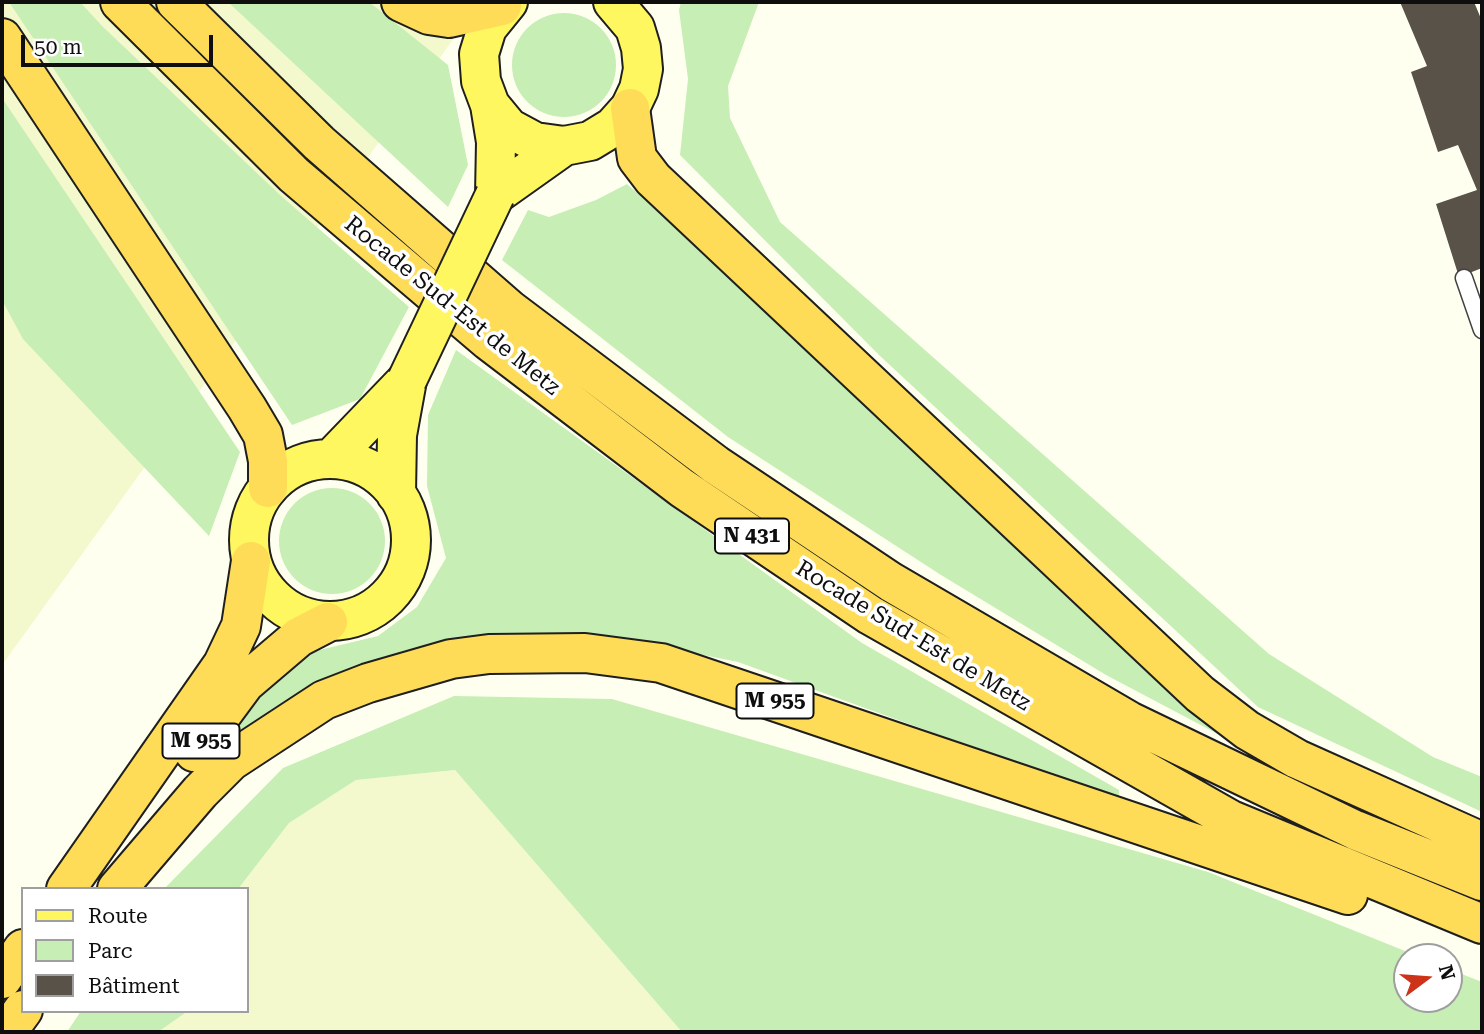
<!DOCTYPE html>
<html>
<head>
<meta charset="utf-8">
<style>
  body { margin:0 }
  #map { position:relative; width:1484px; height:1034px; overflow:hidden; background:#fffff0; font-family:"Roboto Serif",serif }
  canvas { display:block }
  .frame { position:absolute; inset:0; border:4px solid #0e0e0e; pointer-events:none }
  .legend { position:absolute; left:21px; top:887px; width:228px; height:126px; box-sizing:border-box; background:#fff; border:2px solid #9f9f9f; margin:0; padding:9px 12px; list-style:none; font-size:21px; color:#0e0e0e }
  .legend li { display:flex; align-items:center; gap:14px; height:35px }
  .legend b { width:35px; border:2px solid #9f9f9f }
  .north { position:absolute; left:1393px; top:943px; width:70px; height:70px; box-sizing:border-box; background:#fff; border:2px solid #9f9f9f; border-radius:50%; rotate:74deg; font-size:19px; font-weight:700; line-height:28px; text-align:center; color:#0e0e0e }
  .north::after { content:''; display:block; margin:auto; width:24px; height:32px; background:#cc3319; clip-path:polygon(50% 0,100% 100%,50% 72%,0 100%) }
  .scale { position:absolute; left:21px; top:35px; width:192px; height:32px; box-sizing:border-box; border:4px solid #0e0e0e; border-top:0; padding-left:9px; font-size:21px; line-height:24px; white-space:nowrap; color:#0e0e0e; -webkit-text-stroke:5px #fff; paint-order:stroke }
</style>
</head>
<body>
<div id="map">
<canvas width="1484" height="1034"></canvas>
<div class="frame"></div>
<ul class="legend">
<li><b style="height:9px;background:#fff760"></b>Route</li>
<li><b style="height:19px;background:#c7eeb5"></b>Parc</li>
<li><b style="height:19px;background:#585249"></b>Bâtiment</li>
</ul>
<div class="north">N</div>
<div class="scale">50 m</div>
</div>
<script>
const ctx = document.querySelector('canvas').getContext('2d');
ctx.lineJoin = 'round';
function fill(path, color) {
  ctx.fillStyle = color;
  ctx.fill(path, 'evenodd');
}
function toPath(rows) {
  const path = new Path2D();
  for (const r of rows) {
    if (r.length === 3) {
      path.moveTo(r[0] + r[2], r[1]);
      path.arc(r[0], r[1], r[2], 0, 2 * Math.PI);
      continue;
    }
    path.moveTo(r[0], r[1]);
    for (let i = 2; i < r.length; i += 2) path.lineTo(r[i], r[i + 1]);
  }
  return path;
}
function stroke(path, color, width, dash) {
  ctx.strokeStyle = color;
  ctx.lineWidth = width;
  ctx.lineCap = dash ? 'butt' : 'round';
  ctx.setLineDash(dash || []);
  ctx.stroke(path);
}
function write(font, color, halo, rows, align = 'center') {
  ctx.font = font + ' "Roboto Serif",serif';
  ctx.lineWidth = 7;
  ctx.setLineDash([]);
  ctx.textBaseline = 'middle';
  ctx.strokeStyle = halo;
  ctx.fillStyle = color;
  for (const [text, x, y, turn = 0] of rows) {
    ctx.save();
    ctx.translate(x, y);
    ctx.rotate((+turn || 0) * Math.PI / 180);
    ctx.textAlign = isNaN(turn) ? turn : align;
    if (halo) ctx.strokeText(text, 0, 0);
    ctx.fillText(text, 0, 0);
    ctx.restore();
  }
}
fill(toPath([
  [2,2,480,2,2,665],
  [455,770,682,1032,158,1032,188,1011,247,1011,247,889,238,889,289,823,356,780]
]), '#f3f8cd');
fill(toPath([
  [9,2,80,2,102,26,281,196,409,307,360,399,292,425],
  [228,2,369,2,448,65,468,165,448,207],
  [681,2,759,2,728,86,730,118,780,222,1269,654,1433,757,1482,777,1482,812,1258,707,879,355,680,155,688,79,679,10],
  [564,65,52],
  [2,98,240,452,209,536,23,339,2,300],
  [627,184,735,279,1250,751,1106,675,941,575,728,437,502,260,528,210,549,217,596,200],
  [456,350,862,643,1119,790,1119,800,738,662,644,643,539,636,230,746,222,743,242,714,307,653,378,636,417,607,446,558,427,486,428,415],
  [332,541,53],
  [454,696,612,699,1208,872,1420,957,1407,957,1407,999,1449,999,1449,969,1482,982,1482,1032,682,1032,455,770,356,780,289,823,238,889,164,889,283,768],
  [81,1011,188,1011,158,1032,67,1032]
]), '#c7eeb5');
fill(toPath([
  [1400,2,1474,2,1482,21,1482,268,1459,277,1436,204,1477,190,1458,145,1438,152,1411,72,1427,66]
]), '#585249');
const service = toPath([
  [1464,278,1482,330]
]);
const primary = toPath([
  [508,2,487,28,479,54,481,81,490,105,509,128,535,142,564,146,590,141,613,127,630,108,639,89,643,69,641,48,635,28,613,2],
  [490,105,496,142,495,195],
  [495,195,564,146],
  [331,459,407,380],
  [330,540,81],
  [396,494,397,435,407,380]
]);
const trunk = toPath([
  [120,2,294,175,489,341,682,488,870,615,1231,820,1482,924],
  [176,2,319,143,510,310,716,465,891,582,1129,721,1355,830,1482,881],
  [401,2,429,15,449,18,502,6],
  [2,38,247,408,263,435,268,461,268,488],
  [630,108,637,158,653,179,1200,694,1247,730,1297,759,1482,842],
  [194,752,245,683,299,637,328,622],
  [66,889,223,664,241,626,251,561],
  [117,889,200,792,231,761,324,700,368,683,451,659,489,654,585,653,661,663,1348,895],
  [2,979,23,949],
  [7,1032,23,1010]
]);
stroke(service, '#414141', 19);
stroke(primary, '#1f1f1f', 42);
stroke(trunk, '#1f1f1f', 42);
stroke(service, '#fff', 16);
stroke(primary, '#fff760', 38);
stroke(trunk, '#ffdc57', 38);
const primaryBridge = toPath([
  [407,380,495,195]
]);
stroke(primaryBridge, '#1f1f1f', 42, []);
stroke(primaryBridge, '#fff760', 38);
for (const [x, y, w] of [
  [752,536,74],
  [775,701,77],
  [201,741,77]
]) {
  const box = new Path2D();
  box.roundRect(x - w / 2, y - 17.5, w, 35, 5);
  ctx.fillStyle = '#fff';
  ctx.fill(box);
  stroke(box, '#0e0e0e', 2);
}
write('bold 21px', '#0e0e0e', null, [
  ["N 431",752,536],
  ["M 955",775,701],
  ["M 955",201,741]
]);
write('23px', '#0e0e0e', '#fff', [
  ["Rocade Sud-Est de Metz",452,306,39],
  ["Rocade Sud-Est de Metz",913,636,31]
]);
</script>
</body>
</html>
